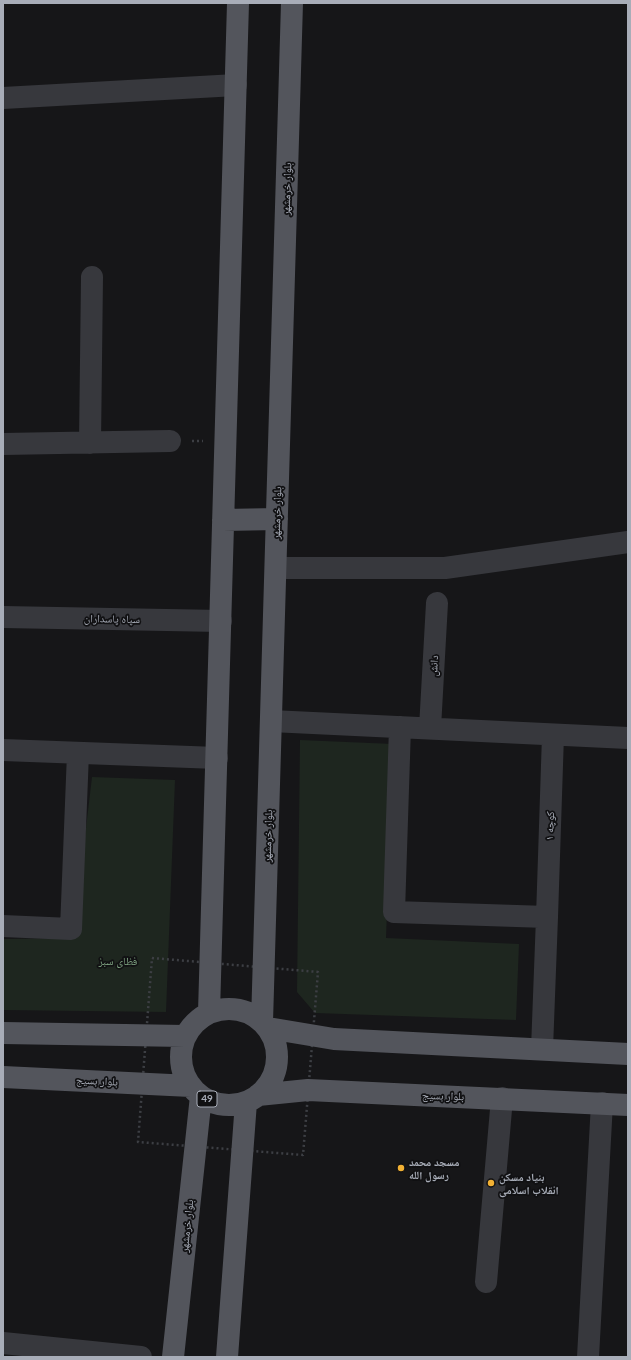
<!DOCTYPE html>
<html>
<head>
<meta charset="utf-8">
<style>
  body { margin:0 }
  #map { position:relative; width:631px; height:1360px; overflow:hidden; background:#161618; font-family:Lato,sans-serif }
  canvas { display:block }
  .frame { position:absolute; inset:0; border:4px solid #a8adb8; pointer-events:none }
</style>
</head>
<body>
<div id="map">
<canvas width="631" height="1360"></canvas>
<div class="frame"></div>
</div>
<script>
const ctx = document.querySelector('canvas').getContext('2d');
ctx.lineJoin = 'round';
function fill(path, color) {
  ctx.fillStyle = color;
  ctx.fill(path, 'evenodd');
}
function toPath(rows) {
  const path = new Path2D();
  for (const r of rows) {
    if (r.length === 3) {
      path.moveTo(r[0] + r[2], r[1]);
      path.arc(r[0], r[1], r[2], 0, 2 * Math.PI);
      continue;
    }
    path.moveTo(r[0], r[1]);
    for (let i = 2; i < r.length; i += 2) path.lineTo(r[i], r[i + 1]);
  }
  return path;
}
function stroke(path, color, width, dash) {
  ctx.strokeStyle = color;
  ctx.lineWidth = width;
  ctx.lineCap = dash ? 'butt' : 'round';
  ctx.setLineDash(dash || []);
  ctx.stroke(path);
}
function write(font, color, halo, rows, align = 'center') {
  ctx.font = font + ' Lato,"Noto Naskh Arabic",sans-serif';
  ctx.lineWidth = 3.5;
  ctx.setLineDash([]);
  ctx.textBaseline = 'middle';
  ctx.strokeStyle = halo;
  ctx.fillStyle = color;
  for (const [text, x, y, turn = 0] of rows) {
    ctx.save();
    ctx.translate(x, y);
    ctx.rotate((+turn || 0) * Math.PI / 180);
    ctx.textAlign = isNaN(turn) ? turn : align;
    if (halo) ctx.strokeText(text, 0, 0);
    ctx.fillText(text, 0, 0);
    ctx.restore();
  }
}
fill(toPath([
  [300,740,393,744,386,938,519,944,516,1020,315,1013,297,992],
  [92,777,175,780,166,1012,3,1010,3,939,73,938]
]), '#1e261f');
stroke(toPath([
  [192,441,203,441],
  [152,958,318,972,303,1155,138,1142,152,958]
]), '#3d3f44', 2.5, [2, 3]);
stroke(toPath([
  [3,98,236,85],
  [90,443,92,277],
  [3,444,170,441],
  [276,568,445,568,628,542],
  [3,617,221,621],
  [271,721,628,738],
  [400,727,394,912,547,917,542,1049],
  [430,728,437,603],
  [3,750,217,758],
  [547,917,553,735],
  [3,926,71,929,78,753],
  [486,1282,502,1098],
  [3,1343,141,1357],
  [588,1357,602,1103]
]), '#37383d', 22);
stroke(toPath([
  [223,520,277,519],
  [229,1057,48],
  [209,1012,238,3],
  [262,1022,292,3],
  [268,1028,334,1039,628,1054],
  [3,1033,185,1036],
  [3,1077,191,1086],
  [258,1095,308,1090,628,1105],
  [173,1357,201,1096],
  [227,1357,246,1102]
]), '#53555c', 22);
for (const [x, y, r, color] of [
  [401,1168,4,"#f2b134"],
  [491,1183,4,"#f2b134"]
]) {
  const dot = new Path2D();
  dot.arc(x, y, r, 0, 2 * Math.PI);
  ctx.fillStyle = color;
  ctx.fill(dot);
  stroke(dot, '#111113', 1.5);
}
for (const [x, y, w] of [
  [207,1099,20]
]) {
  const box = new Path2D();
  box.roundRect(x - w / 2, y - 8, w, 16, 3);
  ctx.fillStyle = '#111113';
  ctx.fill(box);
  stroke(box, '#a8adb8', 1);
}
write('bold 10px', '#a8adb8', null, [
  ["49",207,1099]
]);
write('11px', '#a8adb8', '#111113', [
  ["بلوار خرمشهر",287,189,-88],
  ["بلوار خرمشهر",277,513,-88],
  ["سپاه پاسداران",112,619,1],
  ["دانش",434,666,-87],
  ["کوچه ۱",550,826,-88],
  ["بلوار خرمشهر",268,836,-88],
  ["بلوار بسیج",97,1081,3],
  ["بلوار بسیج",443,1096,2],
  ["بلوار خرمشهر",187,1226,-84]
]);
write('11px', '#7fa381', '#111113', [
  ["فظای سبز",118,961]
]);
write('bold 11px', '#a8adb8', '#111113', [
  ["مسجد محمد",409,1162],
  ["رسول الله",409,1175],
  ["بنیاد مسکن",499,1177],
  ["انقلاب اسلامی",499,1190]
], 'left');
</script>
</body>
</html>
